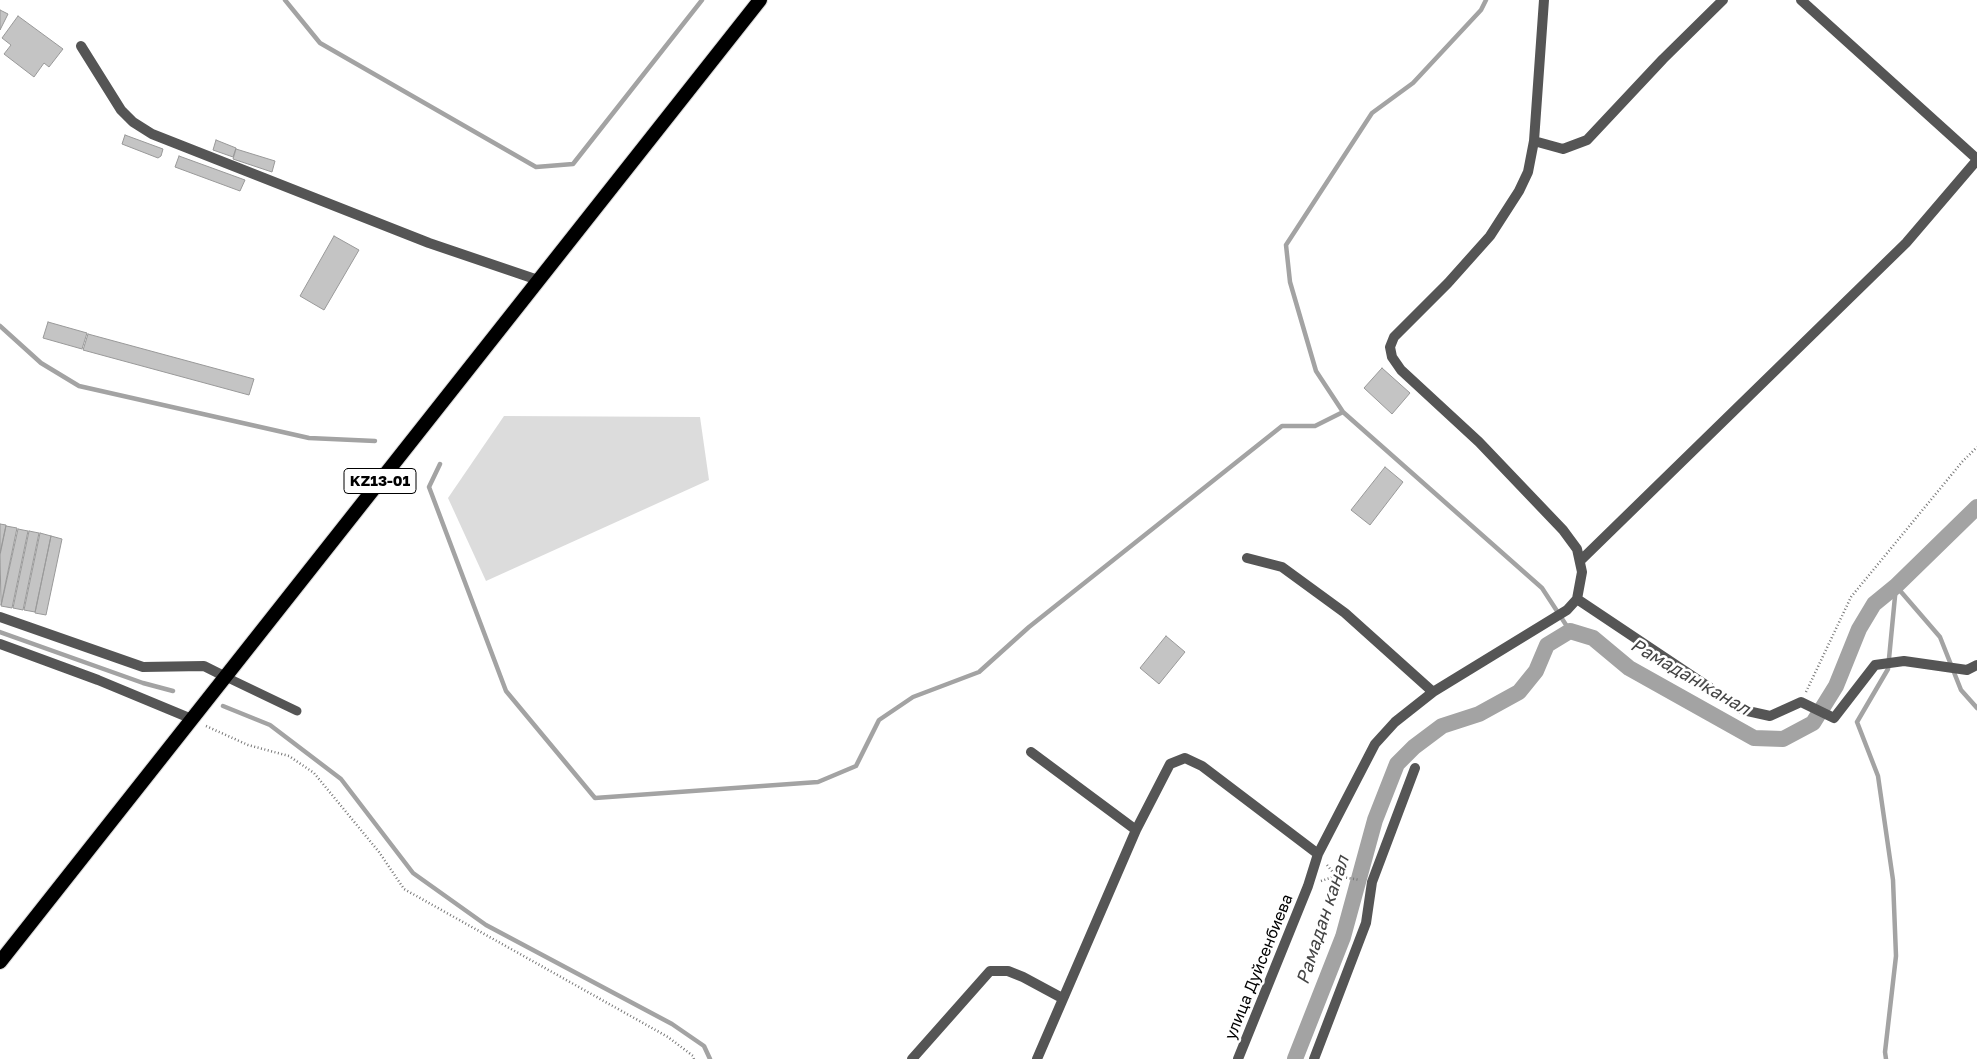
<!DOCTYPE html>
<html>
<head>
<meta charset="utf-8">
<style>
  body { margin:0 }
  canvas { display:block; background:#fff }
</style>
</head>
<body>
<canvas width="1977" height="1059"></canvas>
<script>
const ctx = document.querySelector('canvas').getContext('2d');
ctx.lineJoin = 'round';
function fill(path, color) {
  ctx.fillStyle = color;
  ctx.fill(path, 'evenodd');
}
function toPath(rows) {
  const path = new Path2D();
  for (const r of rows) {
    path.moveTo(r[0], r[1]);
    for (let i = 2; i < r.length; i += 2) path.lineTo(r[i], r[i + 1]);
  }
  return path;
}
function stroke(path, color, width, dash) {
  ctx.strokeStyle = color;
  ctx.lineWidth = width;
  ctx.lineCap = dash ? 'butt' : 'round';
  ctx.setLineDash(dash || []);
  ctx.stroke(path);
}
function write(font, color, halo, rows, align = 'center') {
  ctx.font = font + ' "Golos Text",sans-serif';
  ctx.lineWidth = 5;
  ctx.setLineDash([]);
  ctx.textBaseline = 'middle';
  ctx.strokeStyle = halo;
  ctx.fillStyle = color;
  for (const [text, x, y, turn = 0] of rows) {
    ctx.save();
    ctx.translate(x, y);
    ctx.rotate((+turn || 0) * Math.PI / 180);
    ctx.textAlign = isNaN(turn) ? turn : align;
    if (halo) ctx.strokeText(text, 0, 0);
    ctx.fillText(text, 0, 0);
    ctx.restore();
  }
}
fill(toPath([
  [504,416,700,417,709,480,486,581,448,498]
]), '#dcdcdc');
stroke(toPath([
  [285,0,320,43,536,167,573,164,702,0],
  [1486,0,1481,10,1413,83,1372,113,1286,245,1290,282,1316,371,1343,412,1542,588,1570,631],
  [0,326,41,363,79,386,309,438,375,441],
  [440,464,429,487,506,691,595,798,818,782,856,766,879,720,913,697,979,672,1029,627,1282,426,1315,426,1343,412],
  [1896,586,1940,637,1961,690,1977,708],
  [0,632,143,683,173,691],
  [223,706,270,725,341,779,413,873,486,925,672,1024,704,1046,710,1059],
  [1886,1059,1885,1052,1896,956,1893,880,1878,776,1857,722,1888,669,1896,586]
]), '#a3a3a3', 4.5);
stroke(toPath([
  [1295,1059,1343,937,1375,820,1397,764,1414,747,1442,726,1479,714,1519,692,1536,671,1547,645,1570,631,1593,638,1629,668,1754,738,1783,739,1813,723,1836,686,1859,629,1874,604,1896,586,1977,507]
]), '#a3a3a3', 16);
const building = toPath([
  [0,10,8,14,0,30,0,10],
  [18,16,63,49,49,67,44,63,34,77,4,54,11,45,2,38,18,16],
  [125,135,163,149,161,156,158,158,122,144,125,135],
  [216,140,236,148,233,157,213,150,216,140],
  [236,149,275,161,272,172,233,159,236,149],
  [179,156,245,180,240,191,175,167,179,156],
  [334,236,359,250,324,310,300,296,334,236],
  [48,322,87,333,82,349,43,338,48,322],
  [88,334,254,379,249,395,83,350,88,334],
  [1382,368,1410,393,1392,414,1364,388,1382,368],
  [1385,467,1403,482,1370,525,1351,510,1385,467],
  [0,524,6,525,0,553,0,524],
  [6,526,17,528,1,605,0,555,6,526],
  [18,529,28,531,12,608,1,606,18,529],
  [29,531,39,533,23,610,13,608,29,531],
  [40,533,51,536,35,612,24,610,40,533],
  [51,536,62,539,46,615,35,613,51,536],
  [1166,636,1185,652,1159,684,1140,668,1166,636]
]);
fill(building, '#c4c4c4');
stroke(building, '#999', 1);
const trunk = toPath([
  [0,962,760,0]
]);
stroke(trunk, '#dbdbdb', 16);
stroke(toPath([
  [1806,692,1851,597,1962,462,1977,447],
  [206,726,248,745,289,756,314,773,379,852,404,889,668,1037,693,1056,694,1059],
  [1327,865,1336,876,1360,880],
  [1321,881,1336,876]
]), '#777', 2.5, [1, 2.5]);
stroke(toPath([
  [226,677,297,711]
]), '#555', 9);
stroke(toPath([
  [1801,0,1977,159],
  [81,46,121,110,133,122,152,134,429,243,538,280],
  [1534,141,1563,149,1587,140,1663,59,1723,0],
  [1247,558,1282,567,1345,613,1433,692],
  [1580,561,1906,243,1977,160],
  [1577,599,1743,710,1770,716,1801,702,1834,718,1875,665,1904,661,1967,670,1977,665],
  [0,617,143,667,204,666,226,677],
  [0,644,98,680,192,719],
  [1031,752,1136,830],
  [912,1059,990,971,1008,971,1023,977,1062,998],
  [1037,1059,1136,830,1170,764,1185,758,1202,766,1318,854],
  [1238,1059,1308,886,1318,854,1375,744,1395,722,1433,692,1567,610,1577,599,1582,572,1577,549,1563,530,1479,442,1401,370,1392,357,1390,347,1394,337,1448,283,1490,236,1519,191,1528,172,1534,141,1544,0],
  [1314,1059,1366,923,1372,882,1415,768]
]), '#555', 10);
stroke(trunk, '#000', 14);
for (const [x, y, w] of [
  [380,481,72]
]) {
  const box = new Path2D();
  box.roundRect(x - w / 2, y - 12.5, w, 25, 4);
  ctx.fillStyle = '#fff';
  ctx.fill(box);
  stroke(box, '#000', 1);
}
write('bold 15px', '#000', null, [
  ["KZ13-01",380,481]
]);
write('16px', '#000', '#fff', [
  ["улица Дуйсенбиева",1259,967,-68]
]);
write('italic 18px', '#444', '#fff', [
  ["Рамадан канал",1690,677,30],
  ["Рамадан канал",1323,920,-72]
]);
</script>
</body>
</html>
